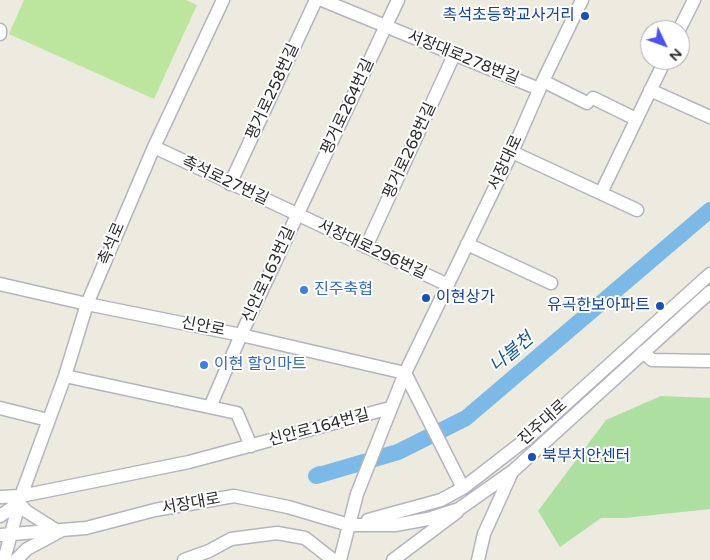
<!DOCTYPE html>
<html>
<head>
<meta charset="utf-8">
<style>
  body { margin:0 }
  #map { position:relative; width:710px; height:560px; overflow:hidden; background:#edeae0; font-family:"Varela Round",sans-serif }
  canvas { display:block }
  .north { position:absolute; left:640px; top:20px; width:50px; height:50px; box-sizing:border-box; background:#fff; border:1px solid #ababab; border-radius:50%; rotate:132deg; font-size:14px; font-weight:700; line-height:20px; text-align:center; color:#2d2d2d }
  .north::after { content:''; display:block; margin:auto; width:18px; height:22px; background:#4d51ee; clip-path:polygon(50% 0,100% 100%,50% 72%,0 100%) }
</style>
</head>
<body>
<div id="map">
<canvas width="710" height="560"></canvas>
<div class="north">N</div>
</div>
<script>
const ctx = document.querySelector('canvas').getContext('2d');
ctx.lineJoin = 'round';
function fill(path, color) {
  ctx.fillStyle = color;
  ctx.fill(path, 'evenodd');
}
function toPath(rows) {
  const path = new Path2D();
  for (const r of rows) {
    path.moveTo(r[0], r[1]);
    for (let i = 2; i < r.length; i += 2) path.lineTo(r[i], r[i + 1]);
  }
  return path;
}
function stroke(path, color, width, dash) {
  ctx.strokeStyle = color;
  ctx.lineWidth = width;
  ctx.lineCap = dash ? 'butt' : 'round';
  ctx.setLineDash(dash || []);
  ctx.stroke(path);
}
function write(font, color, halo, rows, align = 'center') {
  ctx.font = font + ' "Varela Round","Noto Sans KR",sans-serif';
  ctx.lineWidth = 4;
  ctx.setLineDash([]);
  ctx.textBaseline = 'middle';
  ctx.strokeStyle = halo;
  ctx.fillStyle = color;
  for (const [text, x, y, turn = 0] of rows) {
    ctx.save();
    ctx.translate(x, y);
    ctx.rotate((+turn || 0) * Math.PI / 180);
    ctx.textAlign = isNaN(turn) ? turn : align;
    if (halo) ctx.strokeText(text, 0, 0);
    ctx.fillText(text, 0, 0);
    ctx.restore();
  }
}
fill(toPath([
  [661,396,710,398,710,509,625,518,601,518,560,547,538,511,606,420]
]), '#addfa1');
fill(toPath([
  [24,0,186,0,197,5,154,99,9,34]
]), '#bce69e');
stroke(toPath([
  [320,474,316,476,398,452,466,418,710,210]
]), '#7cb9e7', 16);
const minor = toPath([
  [322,0,539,89],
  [0,30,0,34],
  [679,30,694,0],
  [543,81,587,103],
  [650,90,710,117],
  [593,98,636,119],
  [154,147,448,285],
  [512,152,637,210],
  [230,184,316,0],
  [601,193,665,60],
  [467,244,551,283],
  [366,247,454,55],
  [0,284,87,304,241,335,405,373,463,488],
  [643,352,652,360,710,361],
  [65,376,237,413,251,446],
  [210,407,241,335,398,0],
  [0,408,48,420],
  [0,497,21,496,189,462,390,408],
  [0,516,19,503,26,511,59,532],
  [368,520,441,500,463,488,529,437,710,274],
  [0,535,86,528,155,510,234,496,288,507,349,525,395,525,428,519,459,509,513,471,710,292],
  [4,560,21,496,65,376,87,304,154,147,223,0],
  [16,560,27,549,55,534],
  [184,560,209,551,231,539,277,533,305,538,333,560],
  [340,560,357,494,405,373,512,152,543,81,582,0],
  [393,560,457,512],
  [478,560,484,534,512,472]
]);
stroke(minor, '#b4b4bf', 15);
stroke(minor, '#fff', 12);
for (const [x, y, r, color] of [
  [585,16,5,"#1a4fb4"],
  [304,290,5,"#3f7fe0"],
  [426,298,5,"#1a4fb4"],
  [660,306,5,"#1a4fb4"],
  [204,365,5,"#3f7fe0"],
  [532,457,5,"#1a4fb4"]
]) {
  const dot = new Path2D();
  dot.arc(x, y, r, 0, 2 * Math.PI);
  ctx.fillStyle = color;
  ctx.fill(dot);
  stroke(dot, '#fff', 2);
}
write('16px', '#164399', '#fff', [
  ["촉석초등학교사거리",575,16],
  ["이현상가",436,298,"left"],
  ["유곡한보아파트",650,306],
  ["북부치안센터",542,457,"left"]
], 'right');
write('16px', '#2d2d2d', '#fff', [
  ["서장대로278번길",463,58,22],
  ["평거로258번길",273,92,-65],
  ["평거로264번길",348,107,-65],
  ["평거로268번길",410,151,-65],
  ["서장대로",506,163,-65],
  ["촉석로27번길",225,181,25],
  ["촉석로",112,244,-67],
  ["서장대로296번길",372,250,25],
  ["신안로163번길",269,275,-65],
  ["신안로",203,327,11],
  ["진주대로",543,423,-42],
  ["신안로164번길",319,428,-15],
  ["서장대로",191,504,-10]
]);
write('16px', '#366cbe', '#fff', [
  ["진주축협",314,290],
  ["이현 할인마트",214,365]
], 'left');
write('italic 18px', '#175796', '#fff', [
  ["나불천",512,353,-40]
]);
</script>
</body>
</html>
